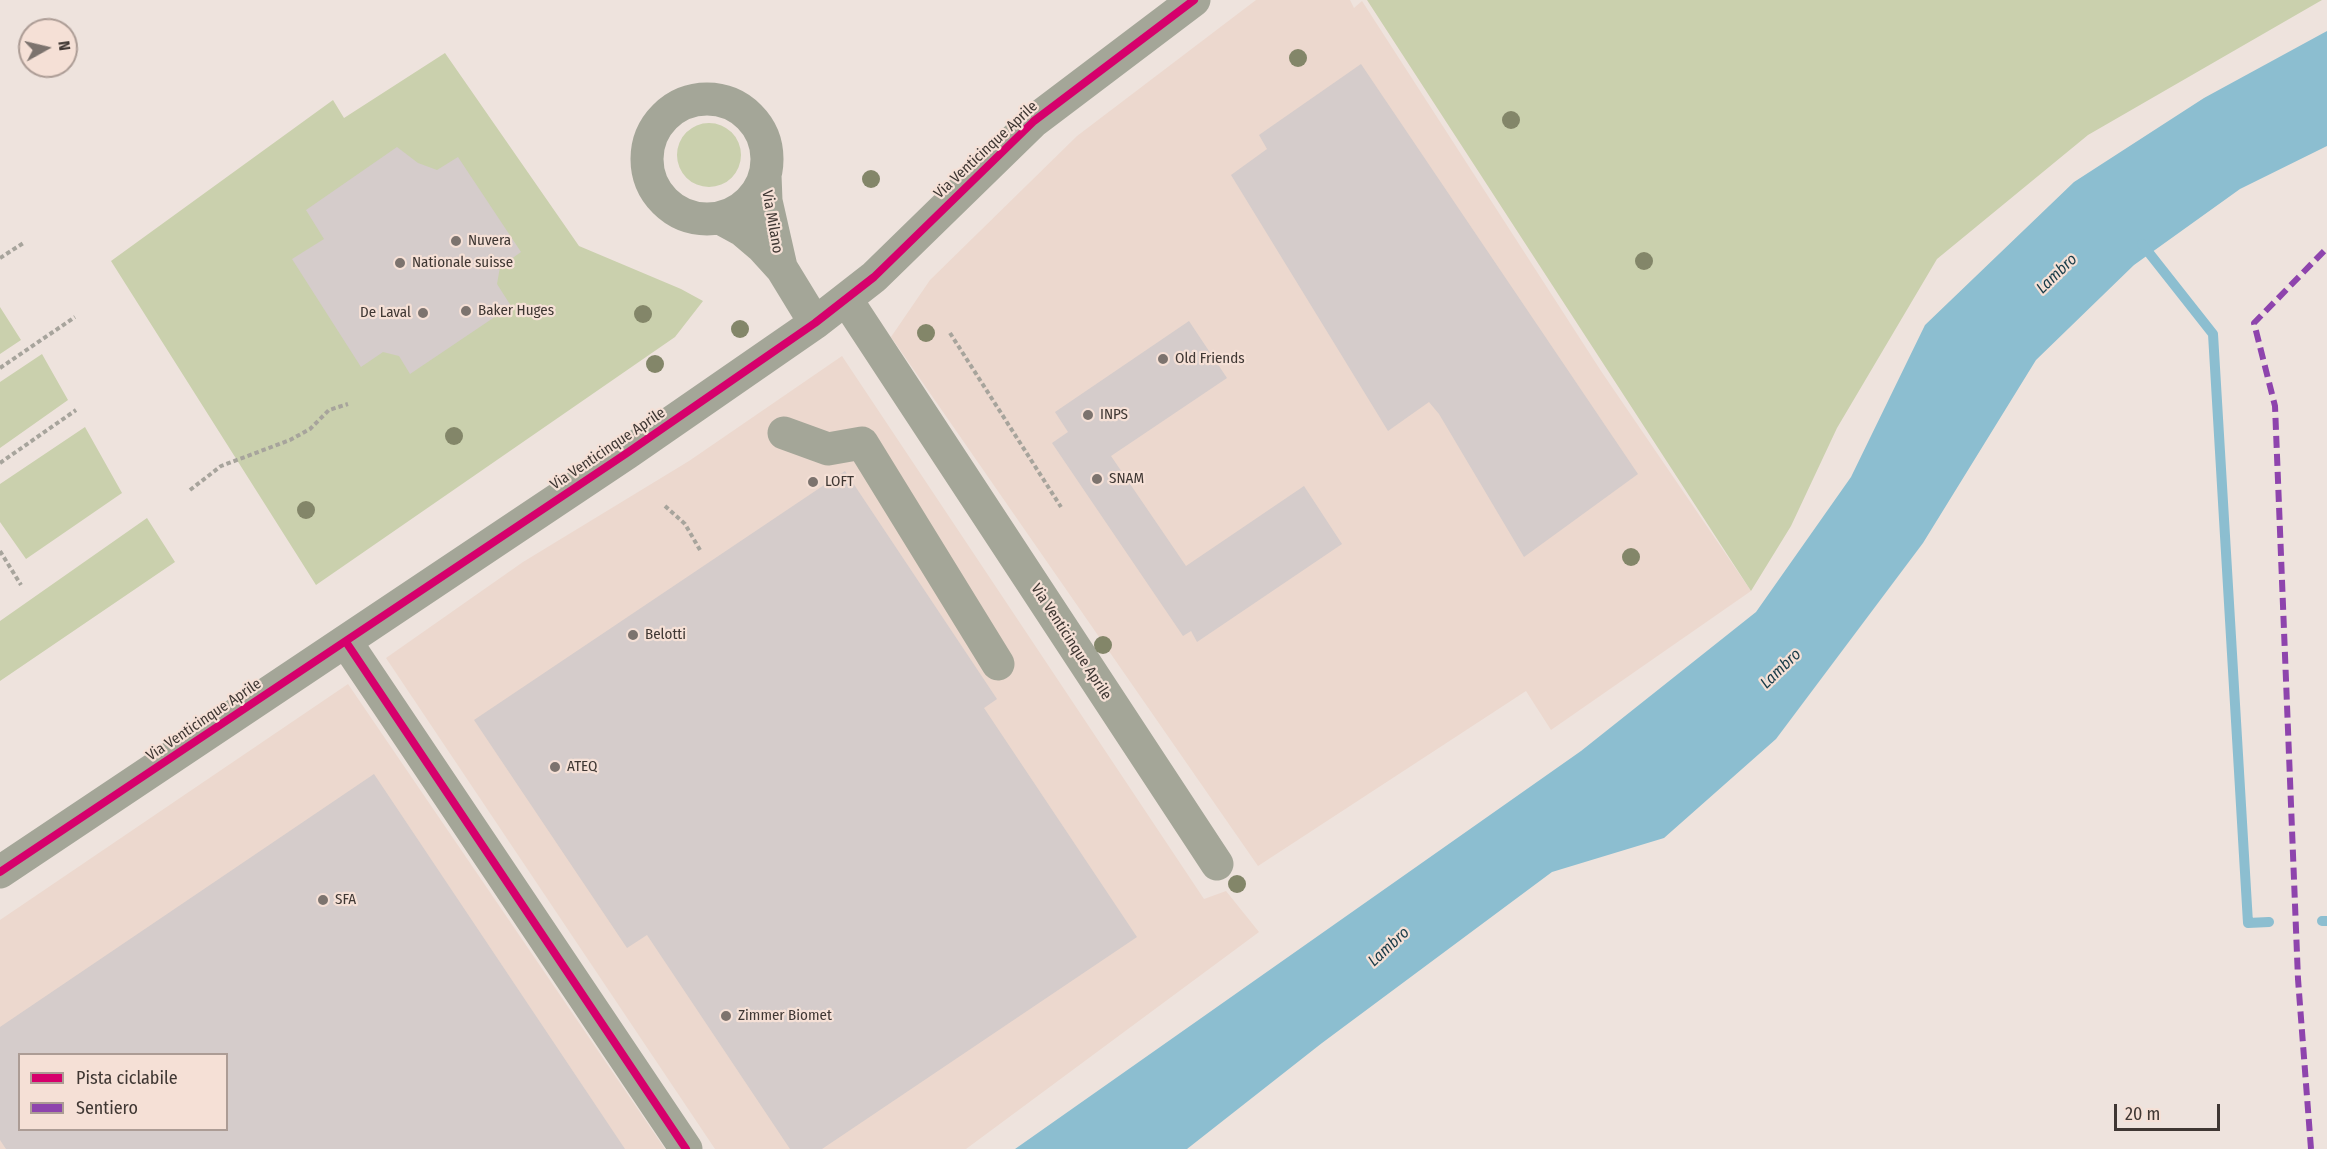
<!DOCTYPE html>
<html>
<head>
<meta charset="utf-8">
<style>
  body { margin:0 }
  #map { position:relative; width:2327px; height:1149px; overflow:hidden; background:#eee3dd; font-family:"Fira Sans Condensed",sans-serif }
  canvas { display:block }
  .legend { position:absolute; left:18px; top:1053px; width:210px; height:78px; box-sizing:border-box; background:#f5e0d6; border:2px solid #ac9c95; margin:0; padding:8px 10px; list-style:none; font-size:18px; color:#3f3733 }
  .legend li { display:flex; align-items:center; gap:12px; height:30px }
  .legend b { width:30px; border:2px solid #ac9c95 }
  .north { position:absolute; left:18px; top:18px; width:60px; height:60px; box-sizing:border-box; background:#f5e0d6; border:2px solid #ac9c95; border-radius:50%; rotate:82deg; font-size:16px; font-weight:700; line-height:24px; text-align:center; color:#3f3733 }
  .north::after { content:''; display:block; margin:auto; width:21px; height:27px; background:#7c736e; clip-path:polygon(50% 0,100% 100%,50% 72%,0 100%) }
  .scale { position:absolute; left:2114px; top:1104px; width:106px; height:27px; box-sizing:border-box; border:3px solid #3f3733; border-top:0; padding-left:8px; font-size:18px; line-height:21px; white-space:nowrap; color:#3f3733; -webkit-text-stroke:4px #f5e0d6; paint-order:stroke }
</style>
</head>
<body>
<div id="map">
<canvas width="2327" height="1149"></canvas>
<ul class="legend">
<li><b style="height:8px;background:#d6006c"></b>Pista ciclabile</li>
<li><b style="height:8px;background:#8e44ad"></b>Sentiero</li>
</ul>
<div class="north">N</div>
<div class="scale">20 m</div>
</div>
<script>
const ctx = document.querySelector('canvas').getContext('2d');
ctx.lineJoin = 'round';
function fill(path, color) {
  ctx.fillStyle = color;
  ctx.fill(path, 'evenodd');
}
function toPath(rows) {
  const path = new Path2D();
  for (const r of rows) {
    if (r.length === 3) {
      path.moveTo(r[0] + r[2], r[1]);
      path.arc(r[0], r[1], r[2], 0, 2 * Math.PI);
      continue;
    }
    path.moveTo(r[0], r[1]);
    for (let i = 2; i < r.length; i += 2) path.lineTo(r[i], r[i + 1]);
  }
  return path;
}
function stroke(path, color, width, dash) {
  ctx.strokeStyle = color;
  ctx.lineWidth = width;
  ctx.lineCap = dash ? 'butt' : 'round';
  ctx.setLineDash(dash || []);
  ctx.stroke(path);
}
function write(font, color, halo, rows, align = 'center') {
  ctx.font = font + ' "Fira Sans Condensed",sans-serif';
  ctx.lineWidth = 4.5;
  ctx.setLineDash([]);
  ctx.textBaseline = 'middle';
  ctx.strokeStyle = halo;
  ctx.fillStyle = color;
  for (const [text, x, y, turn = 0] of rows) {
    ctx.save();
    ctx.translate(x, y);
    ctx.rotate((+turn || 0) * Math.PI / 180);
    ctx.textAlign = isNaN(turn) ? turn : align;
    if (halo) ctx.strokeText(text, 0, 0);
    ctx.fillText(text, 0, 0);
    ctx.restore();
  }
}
fill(toPath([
  [1256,0,1350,0,1354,8,1362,1,1601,371,1751,591,1551,730,1526,691,1258,866,891,337,930,280,1077,136],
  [842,356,1204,899,1226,891,1259,932,966,1149,715,1149,386,658,523,562,689,461],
  [348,684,665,1149,0,1149,0,920],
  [20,1054,226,1054,226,1130,20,1130]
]), '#ecd8ce');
fill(toPath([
  [1367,0,2322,0,2088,135,1937,259,1837,428,1791,526,1751,591],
  [445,53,579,246,681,289,703,301,675,337,316,585,111,261,333,100,344,118],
  [709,155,32],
  [0,307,21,340,0,354],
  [42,354,68,400,0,448,0,382],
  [85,427,122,493,26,559,0,522,0,484],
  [147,518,175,562,0,681,0,621]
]), '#cad0ad');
fill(toPath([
  [2327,31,2327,146,2240,189,2134,265,2036,360,1923,543,1776,739,1664,838,1552,872,1322,1043,1187,1149,1015,1149,1581,751,1756,612,1851,477,1925,325,2074,182,2204,98]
]), '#8cbed0');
stroke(toPath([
  [2142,244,2213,334,2248,923,2269,922],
  [2322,921,2327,921]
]), '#8cbed0', 10);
fill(toPath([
  [1361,64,1638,474,1524,557,1439,414,1429,402,1388,431,1231,175,1267,149,1259,135],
  [397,147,418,163,437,170,458,157,521,252,500,267,497,284,511,306,410,374,399,356,383,352,361,367,292,259,324,239,306,210],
  [1189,321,1227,378,1111,456,1186,566,1304,486,1342,544,1197,642,1191,631,1183,636,1052,443,1068,432,1055,412],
  [845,471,997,699,984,708,1137,937,822,1149,790,1149,647,935,627,948,474,720],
  [374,774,625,1149,6,1149,0,1140,0,1027],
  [20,1054,226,1054,226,1130,20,1130]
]), '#d5cccb');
stroke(toPath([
  [0,258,25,242],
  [950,333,1061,507],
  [0,368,75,317],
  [0,463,76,410],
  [190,490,221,466,290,440,310,429,329,410,348,404],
  [665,506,685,524,700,550],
  [0,551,21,585]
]), '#a7a49c', 4, [4.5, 3]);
stroke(toPath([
  [707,159,60],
  [765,175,766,201,781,267],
  [720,218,742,230,762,247,782,269,815,323],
  [846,299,1217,864],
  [784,433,828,449,862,443,998,664],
  [346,642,686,1149],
  [0,872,627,453,815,323,874,277,1034,121,1194,0]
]), '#a4a698', 33);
stroke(toPath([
  [2311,1149,2298,979,2275,406,2254,323,2327,248]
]), '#8e44ad', 6, [12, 6]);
stroke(toPath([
  [346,642,686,1149],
  [0,872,627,453,815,323,874,277,1034,121,1194,0]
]), '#d6006c', 8);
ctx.fillStyle = '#838669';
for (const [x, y] of [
  [1298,58],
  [1511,120],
  [871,179],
  [1644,261],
  [643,314],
  [740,329],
  [926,333],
  [655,364],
  [454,436],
  [306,510],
  [1631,557],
  [1103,645],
  [1237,884]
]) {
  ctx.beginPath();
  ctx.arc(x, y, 9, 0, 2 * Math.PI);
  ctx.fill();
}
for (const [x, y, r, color] of [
  [456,241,6,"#7c736e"],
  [400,263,6,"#7c736e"],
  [466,311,6,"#7c736e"],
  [423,313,6,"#7c736e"],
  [1163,359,6,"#7c736e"],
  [1088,415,6,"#7c736e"],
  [1097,479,6,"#7c736e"],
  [813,482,6,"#7c736e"],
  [633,635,6,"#7c736e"],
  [555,767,6,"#7c736e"],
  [323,900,6,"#7c736e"],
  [726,1016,6,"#7c736e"]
]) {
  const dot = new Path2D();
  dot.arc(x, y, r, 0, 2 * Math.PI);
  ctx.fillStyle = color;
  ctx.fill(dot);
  stroke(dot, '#f5e0d6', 2);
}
write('15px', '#3f3733', '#f5e0d6', [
  ["Via Venticinque Aprile",986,150,-43],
  ["Via Milano",772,222,80],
  ["Via Venticinque Aprile",608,449,-34],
  ["Via Venticinque Aprile",1071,642,57],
  ["Via Venticinque Aprile",204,720,-34]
]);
write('15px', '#3f3733', '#f5e0d6', [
  ["Nuvera",468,241],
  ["Nationale suisse",412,263],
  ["Baker Huges",478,311],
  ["De Laval",411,313,"right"],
  ["Old Friends",1175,359],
  ["INPS",1100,415],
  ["SNAM",1109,479],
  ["LOFT",825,482],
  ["Belotti",645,635],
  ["ATEQ",567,767],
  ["SFA",335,900],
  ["Zimmer Biomet",738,1016]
], 'left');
write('italic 16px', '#183b48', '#f5e0d6', [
  ["Lambro",2057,274,-44],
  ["Lambro",1781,669,-44],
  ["Lambro",1389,947,-43]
]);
</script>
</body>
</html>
